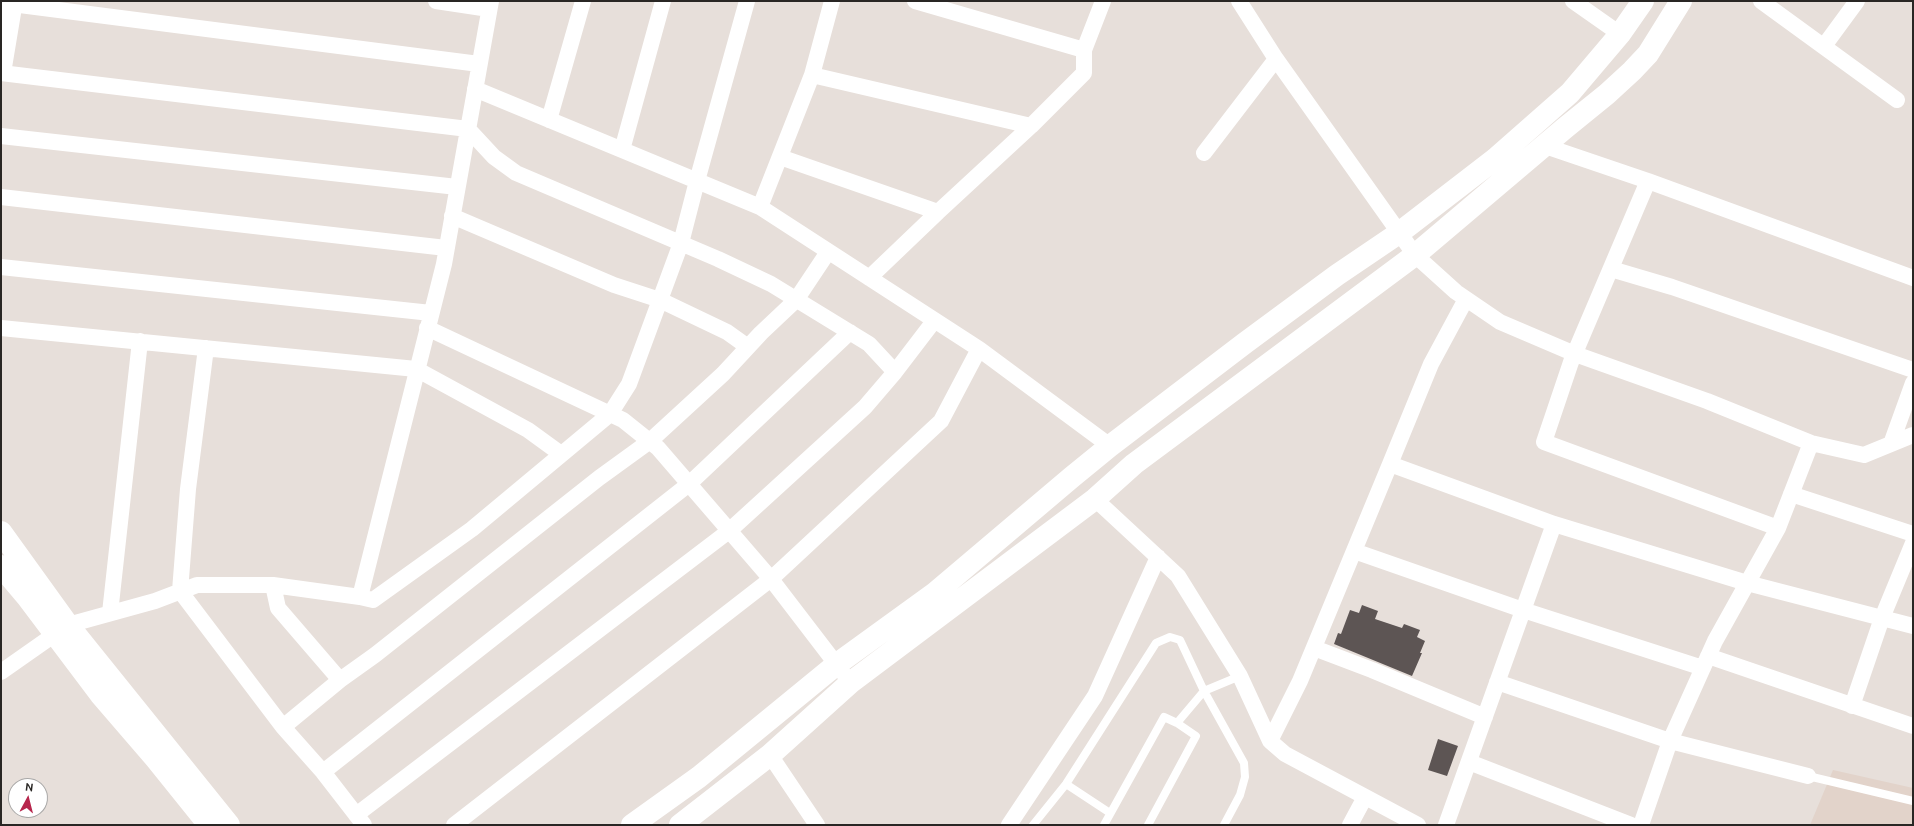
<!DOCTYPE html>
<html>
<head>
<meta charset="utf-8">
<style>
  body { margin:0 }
  #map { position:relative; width:1914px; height:826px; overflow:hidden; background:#e7dfda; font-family:Ubuntu,sans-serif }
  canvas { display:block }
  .frame { position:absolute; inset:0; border:2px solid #292624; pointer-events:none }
  .north { position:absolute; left:8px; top:778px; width:40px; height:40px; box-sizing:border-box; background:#fff; border:1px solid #a9a8a7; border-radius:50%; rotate:7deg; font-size:11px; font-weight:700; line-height:16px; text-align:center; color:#292624 }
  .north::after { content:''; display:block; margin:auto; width:14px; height:18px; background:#b7264c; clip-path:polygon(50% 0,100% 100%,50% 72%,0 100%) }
</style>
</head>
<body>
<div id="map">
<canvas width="1914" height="826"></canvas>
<div class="frame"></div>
<div class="north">N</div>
</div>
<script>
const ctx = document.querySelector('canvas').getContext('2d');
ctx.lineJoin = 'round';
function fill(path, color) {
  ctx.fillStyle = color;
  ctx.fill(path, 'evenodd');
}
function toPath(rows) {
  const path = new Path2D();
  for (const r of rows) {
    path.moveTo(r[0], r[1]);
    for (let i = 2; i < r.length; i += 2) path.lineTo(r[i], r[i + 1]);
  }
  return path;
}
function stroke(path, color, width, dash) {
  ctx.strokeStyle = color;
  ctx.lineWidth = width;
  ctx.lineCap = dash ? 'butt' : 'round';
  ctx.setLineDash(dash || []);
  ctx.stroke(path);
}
fill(toPath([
  [1833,770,1913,788,1913,825,1810,825]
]), '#e2d3ca');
fill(toPath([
  [1362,605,1378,611,1375,619,1402,628,1404,624,1420,630,1417,637,1425,641,1420,653,1422,653,1412,676,1334,644,1338,633,1341,634,1350,610,1359,613],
  [1438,739,1458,746,1447,776,1428,770]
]), '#5d5554');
stroke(toPath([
  [1808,776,1913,801],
  [1066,784,1110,813],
  [1033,825,1066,784,1156,643,1170,637,1180,640,1204,691,1244,763,1245,777,1240,795,1224,825],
  [1104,825,1164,717,1177,723,1204,691,1240,676],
  [1148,825,1196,736,1177,723]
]), '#fff', 8);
stroke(toPath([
  [436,1,489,9],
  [832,1,812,75,1031,126,1084,73,1084,50],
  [915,1,1084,50,1103,1],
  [1239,1,1276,59,1415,255,1456,292,1500,322,1575,354,1707,401,1811,443,1864,455,1913,435],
  [1573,1,1620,34],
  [1761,1,1897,100],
  [12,4,479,64],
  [1824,46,1857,1],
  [1,73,468,129,494,157,516,173,718,259,771,284,869,344,895,372],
  [812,75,760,207,979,349,1110,446],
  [475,89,760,207],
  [549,120,583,1],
  [1,136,457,187],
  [1545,146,1648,181,1913,278],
  [622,150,663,1],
  [1204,153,1276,59],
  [780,157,938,212,1031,126],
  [1648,181,1571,362,1544,442,1778,528],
  [1,197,446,248],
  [452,216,614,285,660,300,727,332,748,347],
  [1,267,431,313],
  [1611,269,1672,287,1913,370],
  [869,278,938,212],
  [1,328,416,369,528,430,561,454],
  [427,328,623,420,658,448,771,579,843,673],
  [206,348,188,489,180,591,283,727],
  [1891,444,1913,383],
  [1390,464,1431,364,1466,299],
  [1791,494,1913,534],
  [1095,499,1178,576,1240,676,1270,741,1285,754,1418,825],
  [1354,551,1523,610,1703,668],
  [273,585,278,608,340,680],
  [360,597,373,600,472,529,610,414,629,384,681,243,697,181,747,1],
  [110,613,140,341],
  [1314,648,1372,670,1485,717],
  [1708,656,1913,726],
  [1,672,68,625,155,601,197,585,273,585,360,597,444,264,491,1],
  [1497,682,1670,741,1808,776],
  [1852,706,1882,618,1913,543],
  [1270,741,1300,681,1390,464,1554,524,1747,583,1913,626],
  [770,755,817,825],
  [1469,762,1631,825],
  [323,772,689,484,850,332],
  [356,815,729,531,865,407,895,372,934,321],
  [364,825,323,772,283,727,340,680,375,655,599,478,650,441,723,374,761,333,796,300,828,252],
  [454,825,771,579,941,421,979,349],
  [1009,825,1095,696,1158,557],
  [1350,825,1365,797],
  [1446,825,1554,524],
  [1641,825,1670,741,1715,641,1778,528,1811,443]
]), '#fff', 16);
stroke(toPath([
  [1,67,12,1],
  [1,532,68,625,229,825],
  [1,566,27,597,100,694,156,759,209,825],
  [632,825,699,777,837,664,935,593,1072,477,1110,446,1245,343,1337,275,1399,233,1495,159,1570,93,1620,34,1643,1],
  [680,825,770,755,850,683,1095,499,1134,464,1415,255,1565,128,1607,94,1632,71,1648,54,1681,1]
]), '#fff', 22);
</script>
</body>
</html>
